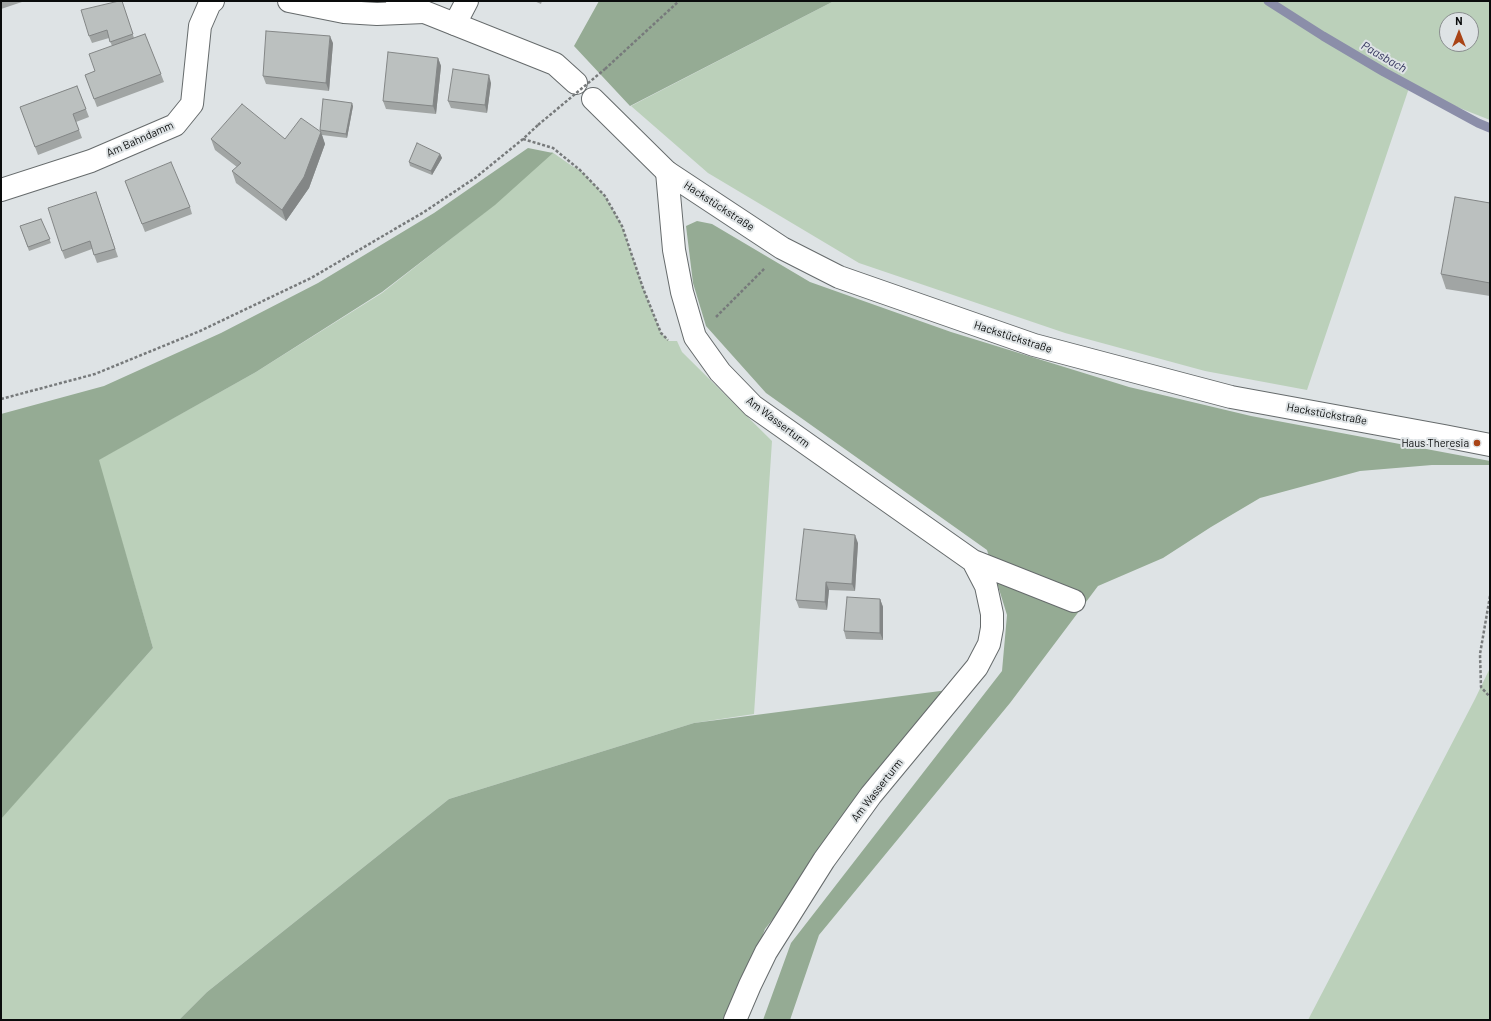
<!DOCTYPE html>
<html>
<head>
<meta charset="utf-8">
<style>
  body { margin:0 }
  #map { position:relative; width:1491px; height:1021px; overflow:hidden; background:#dee3e5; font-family:Barlow,sans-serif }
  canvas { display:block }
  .frame { position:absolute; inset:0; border:2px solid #0a0c0c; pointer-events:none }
  .north { position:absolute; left:1439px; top:12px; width:40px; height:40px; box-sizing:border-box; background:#dee3e5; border:1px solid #898d8e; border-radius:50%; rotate:0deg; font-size:11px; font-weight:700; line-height:16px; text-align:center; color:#0a0c0c }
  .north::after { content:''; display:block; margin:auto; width:14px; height:18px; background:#a94416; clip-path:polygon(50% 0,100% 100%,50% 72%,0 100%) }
</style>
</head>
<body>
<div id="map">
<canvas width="1491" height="1021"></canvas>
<div class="frame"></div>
<div class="north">N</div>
</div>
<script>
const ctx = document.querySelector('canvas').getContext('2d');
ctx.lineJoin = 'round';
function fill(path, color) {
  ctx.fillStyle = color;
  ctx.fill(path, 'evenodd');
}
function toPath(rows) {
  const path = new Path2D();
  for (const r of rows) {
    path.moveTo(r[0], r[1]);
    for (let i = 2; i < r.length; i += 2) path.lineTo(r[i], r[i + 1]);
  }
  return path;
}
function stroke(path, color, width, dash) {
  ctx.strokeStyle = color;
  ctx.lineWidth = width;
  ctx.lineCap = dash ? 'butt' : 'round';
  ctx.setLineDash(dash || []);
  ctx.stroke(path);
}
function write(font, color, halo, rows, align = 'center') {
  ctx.font = font + ' Barlow,sans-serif';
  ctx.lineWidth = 4;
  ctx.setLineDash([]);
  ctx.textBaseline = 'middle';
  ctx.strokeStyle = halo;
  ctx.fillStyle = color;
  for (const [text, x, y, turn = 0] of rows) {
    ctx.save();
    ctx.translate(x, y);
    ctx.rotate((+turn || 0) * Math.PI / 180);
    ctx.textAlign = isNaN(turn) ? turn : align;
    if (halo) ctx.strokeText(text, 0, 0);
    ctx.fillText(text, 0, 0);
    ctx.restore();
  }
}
fill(toPath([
  [834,1,1490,1,1490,120,1409,88,1307,390,1205,371,1065,333,859,263,708,173,631,106],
  [1447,20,1471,20,1471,44,1447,44],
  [552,152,572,166,580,170,605,196,622,226,643,288,661,333,669,341,677,341,682,352,772,441,754,714,694,723,449,799,207,992,179,1020,1,1020,1,818,153,648,98,460,256,372,382,293,494,205],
  [1490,668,1490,1020,1308,1020,1475,699]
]), '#bbd0ba');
fill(toPath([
  [599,1,834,1,630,106,574,46],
  [528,148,553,153,495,205,382,292,256,372,99,460,153,648,1,819,1,414,104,386,221,333,318,283,434,213],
  [697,221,712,224,810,282,951,332,1129,387,1251,416,1490,461,1490,465,1432,465,1360,471,1260,498,1211,527,1163,558,1098,586,1010,703,819,935,790,1020,763,1020,791,943,1002,671,1007,615,987,550,766,393,706,326,693,283,686,226],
  [948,690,879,785,765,929,731,1020,179,1020,207,992,449,799,694,723]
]), '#95ab94');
stroke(toPath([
  [1268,1,1323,36,1384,72,1478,123,1490,128]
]), '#8b8ea9', 9);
const street = toPath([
  [289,1,344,12,377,14,424,12],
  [455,24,467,1],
  [667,172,674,250,682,292,695,337,720,372,753,406,973,561,986,586,992,614,992,628,989,644,977,667,871,795,824,860,766,952,750,985,735,1020],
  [1,190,91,161,175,125,192,104,200,26,210,3,213,1],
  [973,561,1074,601]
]);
const secondary = toPath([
  [397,1,555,64,576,83],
  [593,99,667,172,782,248,839,277,1034,345,1231,397,1444,436,1490,445]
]);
stroke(street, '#666b6c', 24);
stroke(secondary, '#666b6c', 24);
stroke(toPath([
  [605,69,679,1],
  [523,139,553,148,580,170,605,196,622,226,643,288,661,333,668,340],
  [716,317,765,268],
  [1,399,95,374,200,331,311,278,424,212,475,178,523,139,538,125],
  [1490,596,1480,654,1481,687,1490,697]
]), '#777a7b', 2.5, [3, 2]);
stroke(street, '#fff', 22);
stroke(secondary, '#fff', 22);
stroke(toPath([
  [538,125,605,69]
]), '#777a7b', 2.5, [3, 2]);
fill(toPath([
  [1,1,25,1,1,9],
  [122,1,134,38,145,34,164,82,97,107,85,75,95,71,112,46,109,38,92,43,89,36],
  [534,1,542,1,541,4],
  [333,43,329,91,266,84,263,76],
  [438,58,441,66,436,114,386,109,383,101],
  [491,83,487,113,451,108,448,101],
  [77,86,89,117,76,122,82,138,38,155,20,107],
  [353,106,347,138,322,135,325,144,309,188,286,221,236,183,232,171,237,167,215,150,211,139,285,139,320,132,320,130],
  [440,154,442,158,432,175,410,166,409,162],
  [125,181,190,207,192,214,145,232],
  [96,192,118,257,97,263,92,249,65,259,62,251],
  [1490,203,1490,296,1446,289,1441,274],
  [41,219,51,243,29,251,20,226],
  [858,543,855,591,829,590,827,610,799,608,796,600],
  [880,599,883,607,883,640,846,639,844,631]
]), '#a1a5a4');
fill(toPath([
  [330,36,333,43,329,91,326,83],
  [438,58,441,66,436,114,433,106],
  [489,75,491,83,487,113,485,105],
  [352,103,353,106,347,138,346,134],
  [321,132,325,144,309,188,286,221,282,210],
  [440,154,442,158,432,175,431,171],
  [855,535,858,543,855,591,852,584],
  [826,582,829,590,827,610,825,602],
  [880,599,883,607,883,640,880,633]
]), '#838686');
const building = toPath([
  [119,1,122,1,133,34,110,42,107,30,89,36,81,10,119,1],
  [266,31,330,36,326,83,263,76,266,31],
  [145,34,161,74,94,99,85,75,95,71,89,54,145,34],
  [388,52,438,58,433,106,383,101,388,52],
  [453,69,489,75,485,105,448,101,453,69],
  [77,86,86,109,73,114,79,130,35,147,20,107,77,86],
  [323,99,352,103,346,134,320,130,323,99],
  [242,104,285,139,301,118,321,132,304,177,282,210,232,171,241,163,211,139,242,104],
  [417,143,440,154,431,171,409,162,417,143],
  [171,162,190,207,142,224,125,181,171,162],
  [96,192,115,249,94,255,90,241,62,251,48,208,96,192],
  [1455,197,1490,203,1490,283,1441,274,1455,197],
  [41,219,50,239,28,247,20,226,41,219],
  [804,529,855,535,852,584,826,582,825,602,796,600,804,529],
  [847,597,880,599,880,633,844,631,847,597]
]);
fill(building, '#bbc0bf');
stroke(building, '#838686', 1);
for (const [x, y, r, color] of [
  [1477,443,4,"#a94416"]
]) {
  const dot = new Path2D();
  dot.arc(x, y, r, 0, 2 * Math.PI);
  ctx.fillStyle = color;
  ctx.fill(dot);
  stroke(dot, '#dee3e5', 1.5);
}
write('11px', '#0a0c0c', '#dee3e5', [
  ["Am Bahndamm",140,139,-24],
  ["Hackstückstraße",719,206,33],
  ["Hackstückstraße",1013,337,18],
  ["Hackstückstraße",1327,414,10],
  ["Am Wasserturm",778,422,37],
  ["Am Wasserturm",877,790,-52]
]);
write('11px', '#0a0c0c', '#dee3e5', [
  ["Haus Theresia",1469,443]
], 'right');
write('italic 12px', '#32335c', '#dee3e5', [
  ["Paasbach",1384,57,30]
]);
</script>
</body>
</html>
